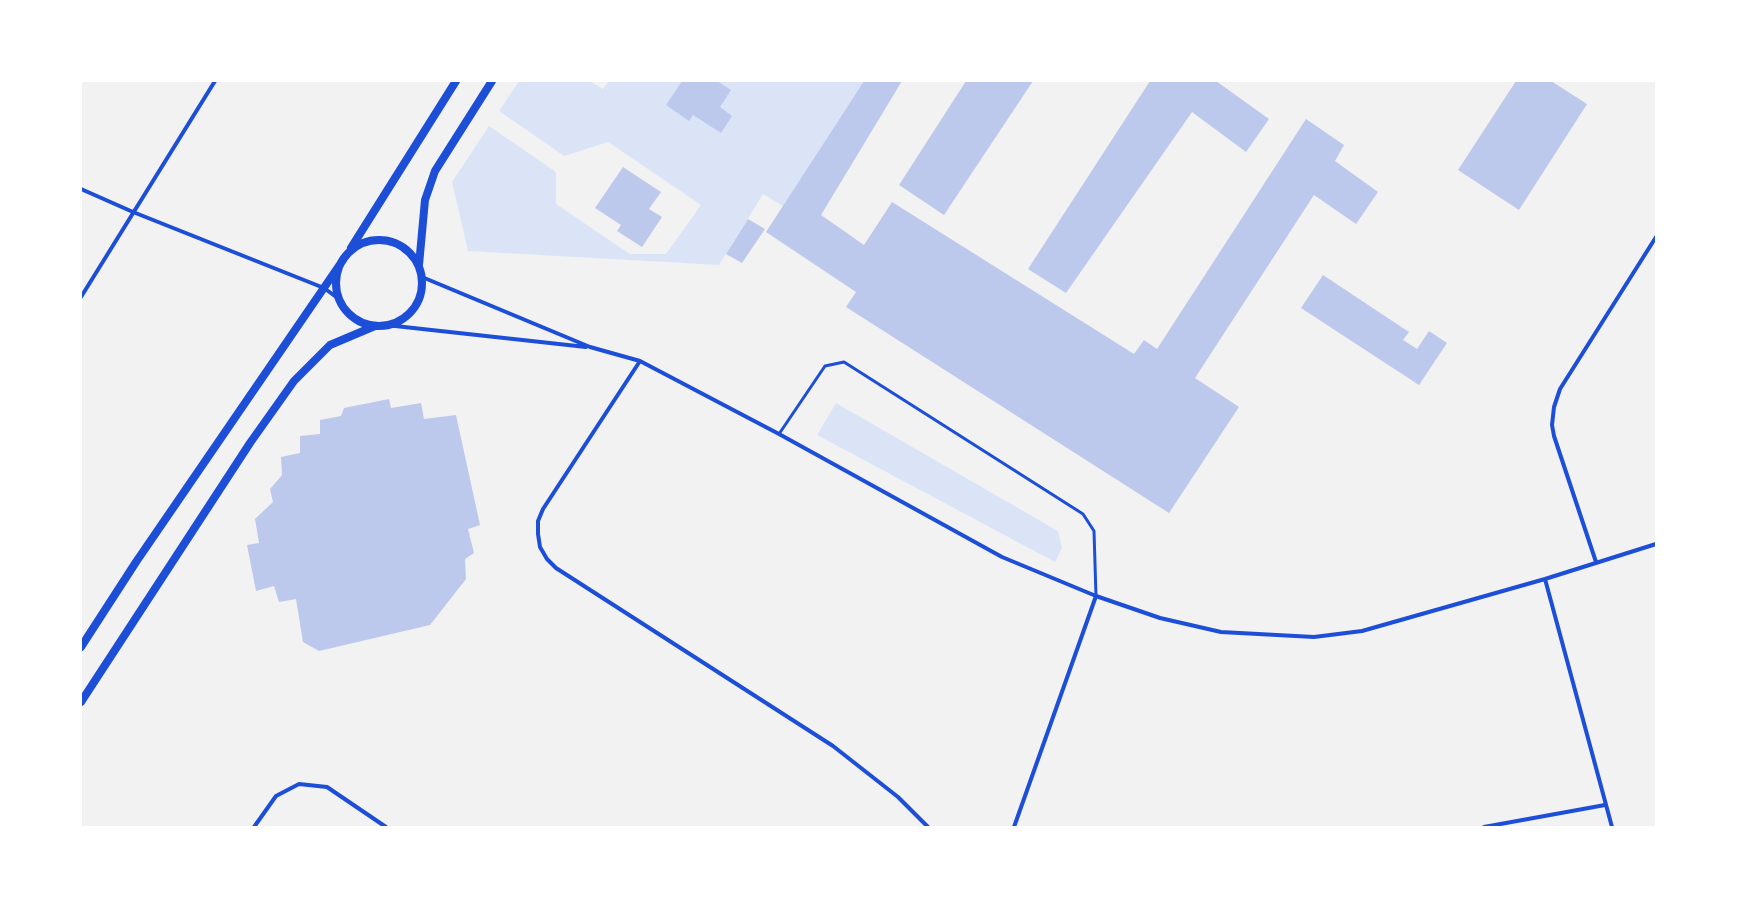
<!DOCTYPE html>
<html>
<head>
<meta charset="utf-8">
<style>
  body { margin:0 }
  #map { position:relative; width:1737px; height:908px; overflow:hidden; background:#f2f2f2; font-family:Lato,sans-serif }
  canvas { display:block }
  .frame { position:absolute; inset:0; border:82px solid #fff; pointer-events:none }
</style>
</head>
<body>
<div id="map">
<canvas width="1737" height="908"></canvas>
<div class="frame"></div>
</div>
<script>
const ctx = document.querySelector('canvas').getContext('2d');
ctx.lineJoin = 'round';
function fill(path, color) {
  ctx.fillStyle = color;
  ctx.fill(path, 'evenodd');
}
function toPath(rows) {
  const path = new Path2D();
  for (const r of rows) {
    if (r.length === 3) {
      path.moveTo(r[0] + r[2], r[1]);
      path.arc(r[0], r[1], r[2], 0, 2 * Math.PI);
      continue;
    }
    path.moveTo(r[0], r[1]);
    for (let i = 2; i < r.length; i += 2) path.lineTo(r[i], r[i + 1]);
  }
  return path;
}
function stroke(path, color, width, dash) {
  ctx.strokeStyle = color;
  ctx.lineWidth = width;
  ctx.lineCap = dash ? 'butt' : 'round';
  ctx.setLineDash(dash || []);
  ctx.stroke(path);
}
fill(toPath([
  [519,81,590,81,603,89,609,81,864,81,783,206,763,194,719,265,468,251,452,182,489,126,556,172,556,204,630,254,666,254,701,205,608,142,564,156,499,111],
  [836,403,1058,531,1062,548,1055,562,817,435]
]), '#dbe4f7');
fill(toPath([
  [682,81,717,81,731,90,720,107,732,116,721,133,693,115,689,121,666,105],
  [864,81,902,81,821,215,864,245,892,202,1134,354,1144,340,1157,349,1306,119,1344,145,1335,161,1378,192,1356,224,1314,195,1195,378,1239,407,1169,513,846,307,856,292,766,232],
  [966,81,1033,81,944,215,899,185],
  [1150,81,1216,81,1269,119,1246,152,1192,112,1066,293,1028,269],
  [1516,81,1551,81,1587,104,1519,210,1458,170],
  [623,167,661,192,649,209,662,217,642,247,617,231,621,225,595,208],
  [748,219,765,229,742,263,726,254],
  [1323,275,1409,332,1403,340,1417,349,1429,331,1447,343,1419,385,1301,308],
  [389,399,391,408,421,403,424,419,456,415,480,525,468,529,474,553,465,559,466,579,430,625,319,651,303,642,296,599,279,602,274,586,256,591,247,545,259,543,255,519,273,502,270,489,282,475,281,457,300,453,300,436,320,434,320,420,341,416,344,408]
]), '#bdc9ec');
stroke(toPath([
  [779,434,825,366,844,362,1083,514,1094,531,1096,596]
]), '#1d4ed8', 3);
stroke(toPath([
  [81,189,133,212,324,288,339,299],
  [422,277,590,347,640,361,779,434,1002,557,1096,596,1160,618,1221,632,1314,637,1362,631,1545,579,1656,544],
  [81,297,215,81],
  [386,325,586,347],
  [640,361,543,509,538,521,538,534,540,547,547,559,556,568,833,746,898,797,928,827],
  [1596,562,1554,436,1552,425,1554,407,1560,389,1656,237],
  [1545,579,1612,827],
  [254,827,276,796,299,784,327,787,386,827],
  [1014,827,1096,596],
  [1484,827,1605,805]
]), '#1d4ed8', 4);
stroke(toPath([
  [379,283,43],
  [351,248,456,81],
  [419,265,425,200,435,171,492,81],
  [81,647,136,562,343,260],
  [81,702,250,443,294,381,330,345,375,326]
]), '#1d4ed8', 8);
</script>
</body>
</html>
